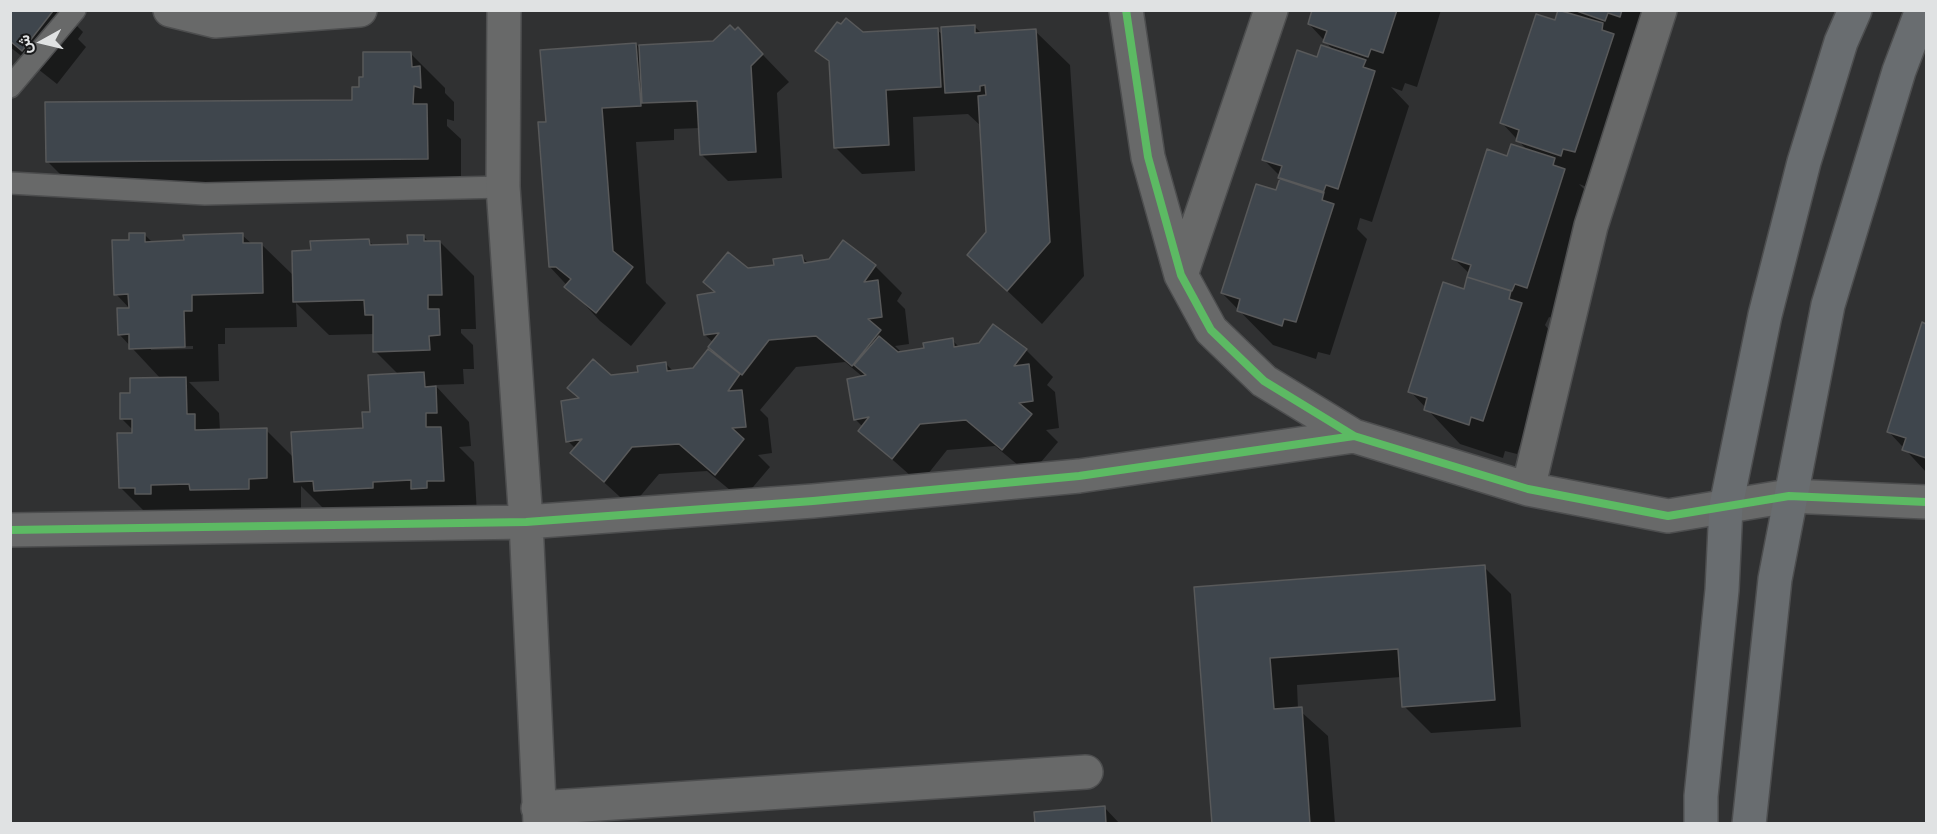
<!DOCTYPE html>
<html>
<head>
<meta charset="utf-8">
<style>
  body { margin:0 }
  #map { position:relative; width:1937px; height:834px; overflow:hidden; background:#303132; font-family:"Source Serif 4",Vazirmatn,serif }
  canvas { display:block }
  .frame { position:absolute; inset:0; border:12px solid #e0e2e3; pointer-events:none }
  .north { position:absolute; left:12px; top:12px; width:60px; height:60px; -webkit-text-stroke:4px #18191a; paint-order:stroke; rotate:262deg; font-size:16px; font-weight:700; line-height:24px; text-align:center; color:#e0e2e3 }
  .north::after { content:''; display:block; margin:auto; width:21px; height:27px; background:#e0e2e3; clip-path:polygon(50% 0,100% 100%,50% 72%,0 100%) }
</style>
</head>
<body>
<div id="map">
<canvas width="1937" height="834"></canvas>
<div class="frame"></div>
<div class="north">ش</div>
</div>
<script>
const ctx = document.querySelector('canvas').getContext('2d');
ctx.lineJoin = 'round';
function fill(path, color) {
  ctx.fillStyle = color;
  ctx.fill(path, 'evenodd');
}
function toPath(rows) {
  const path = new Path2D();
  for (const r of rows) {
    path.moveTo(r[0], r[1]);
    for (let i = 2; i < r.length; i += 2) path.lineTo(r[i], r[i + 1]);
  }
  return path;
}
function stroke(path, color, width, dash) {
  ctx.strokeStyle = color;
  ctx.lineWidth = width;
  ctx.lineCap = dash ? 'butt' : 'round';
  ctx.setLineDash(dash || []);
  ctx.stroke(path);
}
fill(toPath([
  [10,10,61,10,83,32,78,39,86,47,57,84,10,47],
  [1314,10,1441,10,1417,87,1405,83,1402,91,1391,87,1409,106,1372,222,1360,218,1357,229,1367,239,1330,355,1318,352,1316,359,1273,345,1222,293,1277,192,1281,177,1264,160,1318,59,1334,51,1309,24],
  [1560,10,1569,13,1567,10,1667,10,1639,54,1629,50,1637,58,1595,190,1579,184,1589,194,1561,321,1549,317,1545,325,1555,338,1517,454,1505,451,1503,458,1460,444,1410,391,1464,291,1470,274,1453,258,1508,157,1527,150,1502,123,1557,22],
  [974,26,982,34,1035,31,1070,65,1084,276,1042,324,969,254,988,233,982,127,968,114,913,117,915,171,862,174,835,147,831,64,817,50,863,34,937,30,943,35],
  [738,29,789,82,777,93,782,178,728,181,701,154,700,128,674,129,674,140,636,142,646,283,666,303,631,346,600,321,550,267,547,123,636,44,641,49,714,42],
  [411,54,445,88,445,93,454,102,454,121,447,119,447,126,461,139,461,193,82,196,48,162,353,101,360,89],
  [144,234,153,243,242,235,252,244,261,244,294,276,312,252,369,241,374,246,410,245,423,236,429,242,440,242,474,276,476,329,461,329,461,333,473,345,474,369,463,369,464,384,435,385,469,422,471,446,459,447,474,462,477,514,330,515,301,486,301,512,154,521,120,487,133,430,122,419,132,394,161,379,119,334,131,310,116,294,131,241],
  [296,303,329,335,375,334,375,351,399,375,371,414,365,430,294,458,266,430,220,431,219,413,189,382,219,381,218,344,225,344,225,328,297,327],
  [193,346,193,349,151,350,151,347],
  [843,242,875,266,902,293,897,301,905,309,909,344,895,346,902,353,926,350,952,340,960,348,1026,350,1053,377,1047,385,1055,392,1059,428,1046,430,1058,442,1030,475,995,446,947,450,920,484,860,431,863,427,855,419,863,377,845,362,796,367,760,410,768,418,772,453,758,455,770,467,742,500,707,471,659,474,631,507,572,453,576,449,568,441,581,400,611,377,639,373,666,364,674,372,693,369,714,343,705,335,717,293,747,270,775,266,801,256,809,264,829,261],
  [1923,324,1926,325,1926,472,1888,431],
  [1484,567,1511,594,1521,727,1431,733,1404,706,1401,677,1297,685,1298,709,1328,736,1335,824,1213,824,1196,588],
  [1104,807,1120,824,1036,824]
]), '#0007');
const building = toPath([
  [10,10,52,10,53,11,22,51,10,41,10,10],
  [1312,10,1397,10,1383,53,1371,49,1368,57,1323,42,1327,31,1308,24,1312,10],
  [1558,10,1603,23,1602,30,1614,34,1575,152,1563,149,1561,156,1516,141,1519,130,1500,123,1536,14,1555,20,1558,10],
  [1574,10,1622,10,1620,17,1608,13,1605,21,1574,10],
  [846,18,863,32,938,28,941,87,886,90,889,145,834,148,829,61,815,51,837,22,841,24,846,18],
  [730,25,735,30,738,27,763,54,751,66,756,152,700,155,697,101,642,103,639,45,713,41,730,25],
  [975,25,975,33,1036,29,1050,242,1007,291,967,255,986,232,978,96,986,95,985,85,980,86,980,91,945,93,941,27,975,25],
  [636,43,641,106,602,108,613,251,633,267,596,313,564,287,571,279,556,267,549,267,538,122,546,122,540,50,636,43],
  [1321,45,1366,60,1363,67,1375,71,1338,189,1326,185,1323,193,1278,178,1282,166,1262,160,1297,50,1317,57,1321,45],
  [363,52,411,52,412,67,420,66,421,88,414,86,413,104,427,104,428,159,46,162,45,102,352,100,352,87,359,87,359,77,363,77,363,52],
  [1511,144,1555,158,1553,165,1565,169,1527,288,1515,284,1512,291,1467,277,1471,265,1452,259,1487,149,1507,156,1511,144],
  [1280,178,1324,192,1322,200,1334,204,1296,322,1284,319,1282,326,1237,311,1240,299,1221,293,1256,184,1276,190,1280,178],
  [129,233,145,233,145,242,184,240,183,235,243,233,243,243,262,243,263,293,192,295,192,311,184,311,185,347,129,349,129,334,118,335,117,308,129,308,128,294,114,295,112,240,129,240,129,233],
  [407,235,424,235,424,241,440,241,442,295,428,295,428,309,439,309,440,335,429,336,430,350,373,352,373,315,365,315,364,300,293,302,292,251,311,250,310,241,369,239,370,245,408,244,407,235],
  [843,240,876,265,864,282,878,280,882,317,868,319,881,330,852,366,816,336,769,340,742,375,708,347,719,333,704,335,697,295,715,292,703,282,728,252,748,268,774,265,773,259,802,255,804,263,829,259,843,240],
  [1467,277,1511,291,1509,299,1522,303,1483,421,1471,417,1469,425,1424,410,1427,398,1408,392,1443,282,1464,289,1467,277],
  [1922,322,1926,324,1926,458,1902,450,1906,438,1887,432,1922,322],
  [993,324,1027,349,1014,366,1029,364,1033,401,1019,403,1032,414,1002,450,966,420,920,424,892,459,858,431,869,417,854,420,847,379,866,375,854,365,879,336,898,352,924,348,923,343,953,338,954,347,979,343,993,324],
  [708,349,740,374,728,391,742,390,746,427,732,428,744,439,715,475,679,444,632,447,604,482,570,453,582,439,566,442,561,401,579,398,567,388,593,359,611,375,638,372,637,366,666,362,667,371,693,368,708,349],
  [424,372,425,387,436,386,437,413,426,413,426,427,441,427,444,481,427,481,427,488,411,489,411,480,373,482,373,488,314,491,313,481,294,482,291,432,363,428,362,412,370,412,368,375,424,372],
  [186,377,187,414,195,414,195,430,267,428,267,478,249,479,249,489,190,490,189,484,151,485,151,494,135,494,135,488,119,488,117,433,132,433,132,419,120,419,120,393,130,393,130,378,186,377],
  [1485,565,1495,700,1402,707,1398,649,1270,658,1274,709,1302,707,1310,824,1212,824,1194,587,1485,565],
  [1105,806,1106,824,1035,824,1034,812,1105,806]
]);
fill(building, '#3f464d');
stroke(building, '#58595a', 1.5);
const service = toPath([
  [10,87,75,10],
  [10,183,205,194,503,187]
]);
const minor = toPath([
  [170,10,215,21,360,10],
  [504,10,503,187,526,522,540,824],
  [1126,10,1148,157,1181,275,1211,330,1264,381,1354,436,1528,489,1668,516,1789,496,1926,502],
  [1181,275,1271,10],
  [1528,489,1591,226,1660,10],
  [10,530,526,522,813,501,1079,476,1354,436],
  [538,808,1086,772]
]);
const secondary = toPath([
  [1701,824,1701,796,1722,590,1726,506,1765,315,1804,162,1841,42,1855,10],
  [1749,824,1775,579,1828,305,1899,71,1922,10]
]);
stroke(service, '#4d4e4f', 24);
stroke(minor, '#4d4e4f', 36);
stroke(secondary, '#4d4e4f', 36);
stroke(service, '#686969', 21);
stroke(minor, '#686969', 33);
stroke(secondary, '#696d70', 33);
stroke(toPath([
  [1126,10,1148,157,1181,275,1211,330,1264,381,1354,436,1528,489,1668,516,1789,496,1926,502],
  [10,530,526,522,813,501,1079,476,1354,436]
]), '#5cba63', 8);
</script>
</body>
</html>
